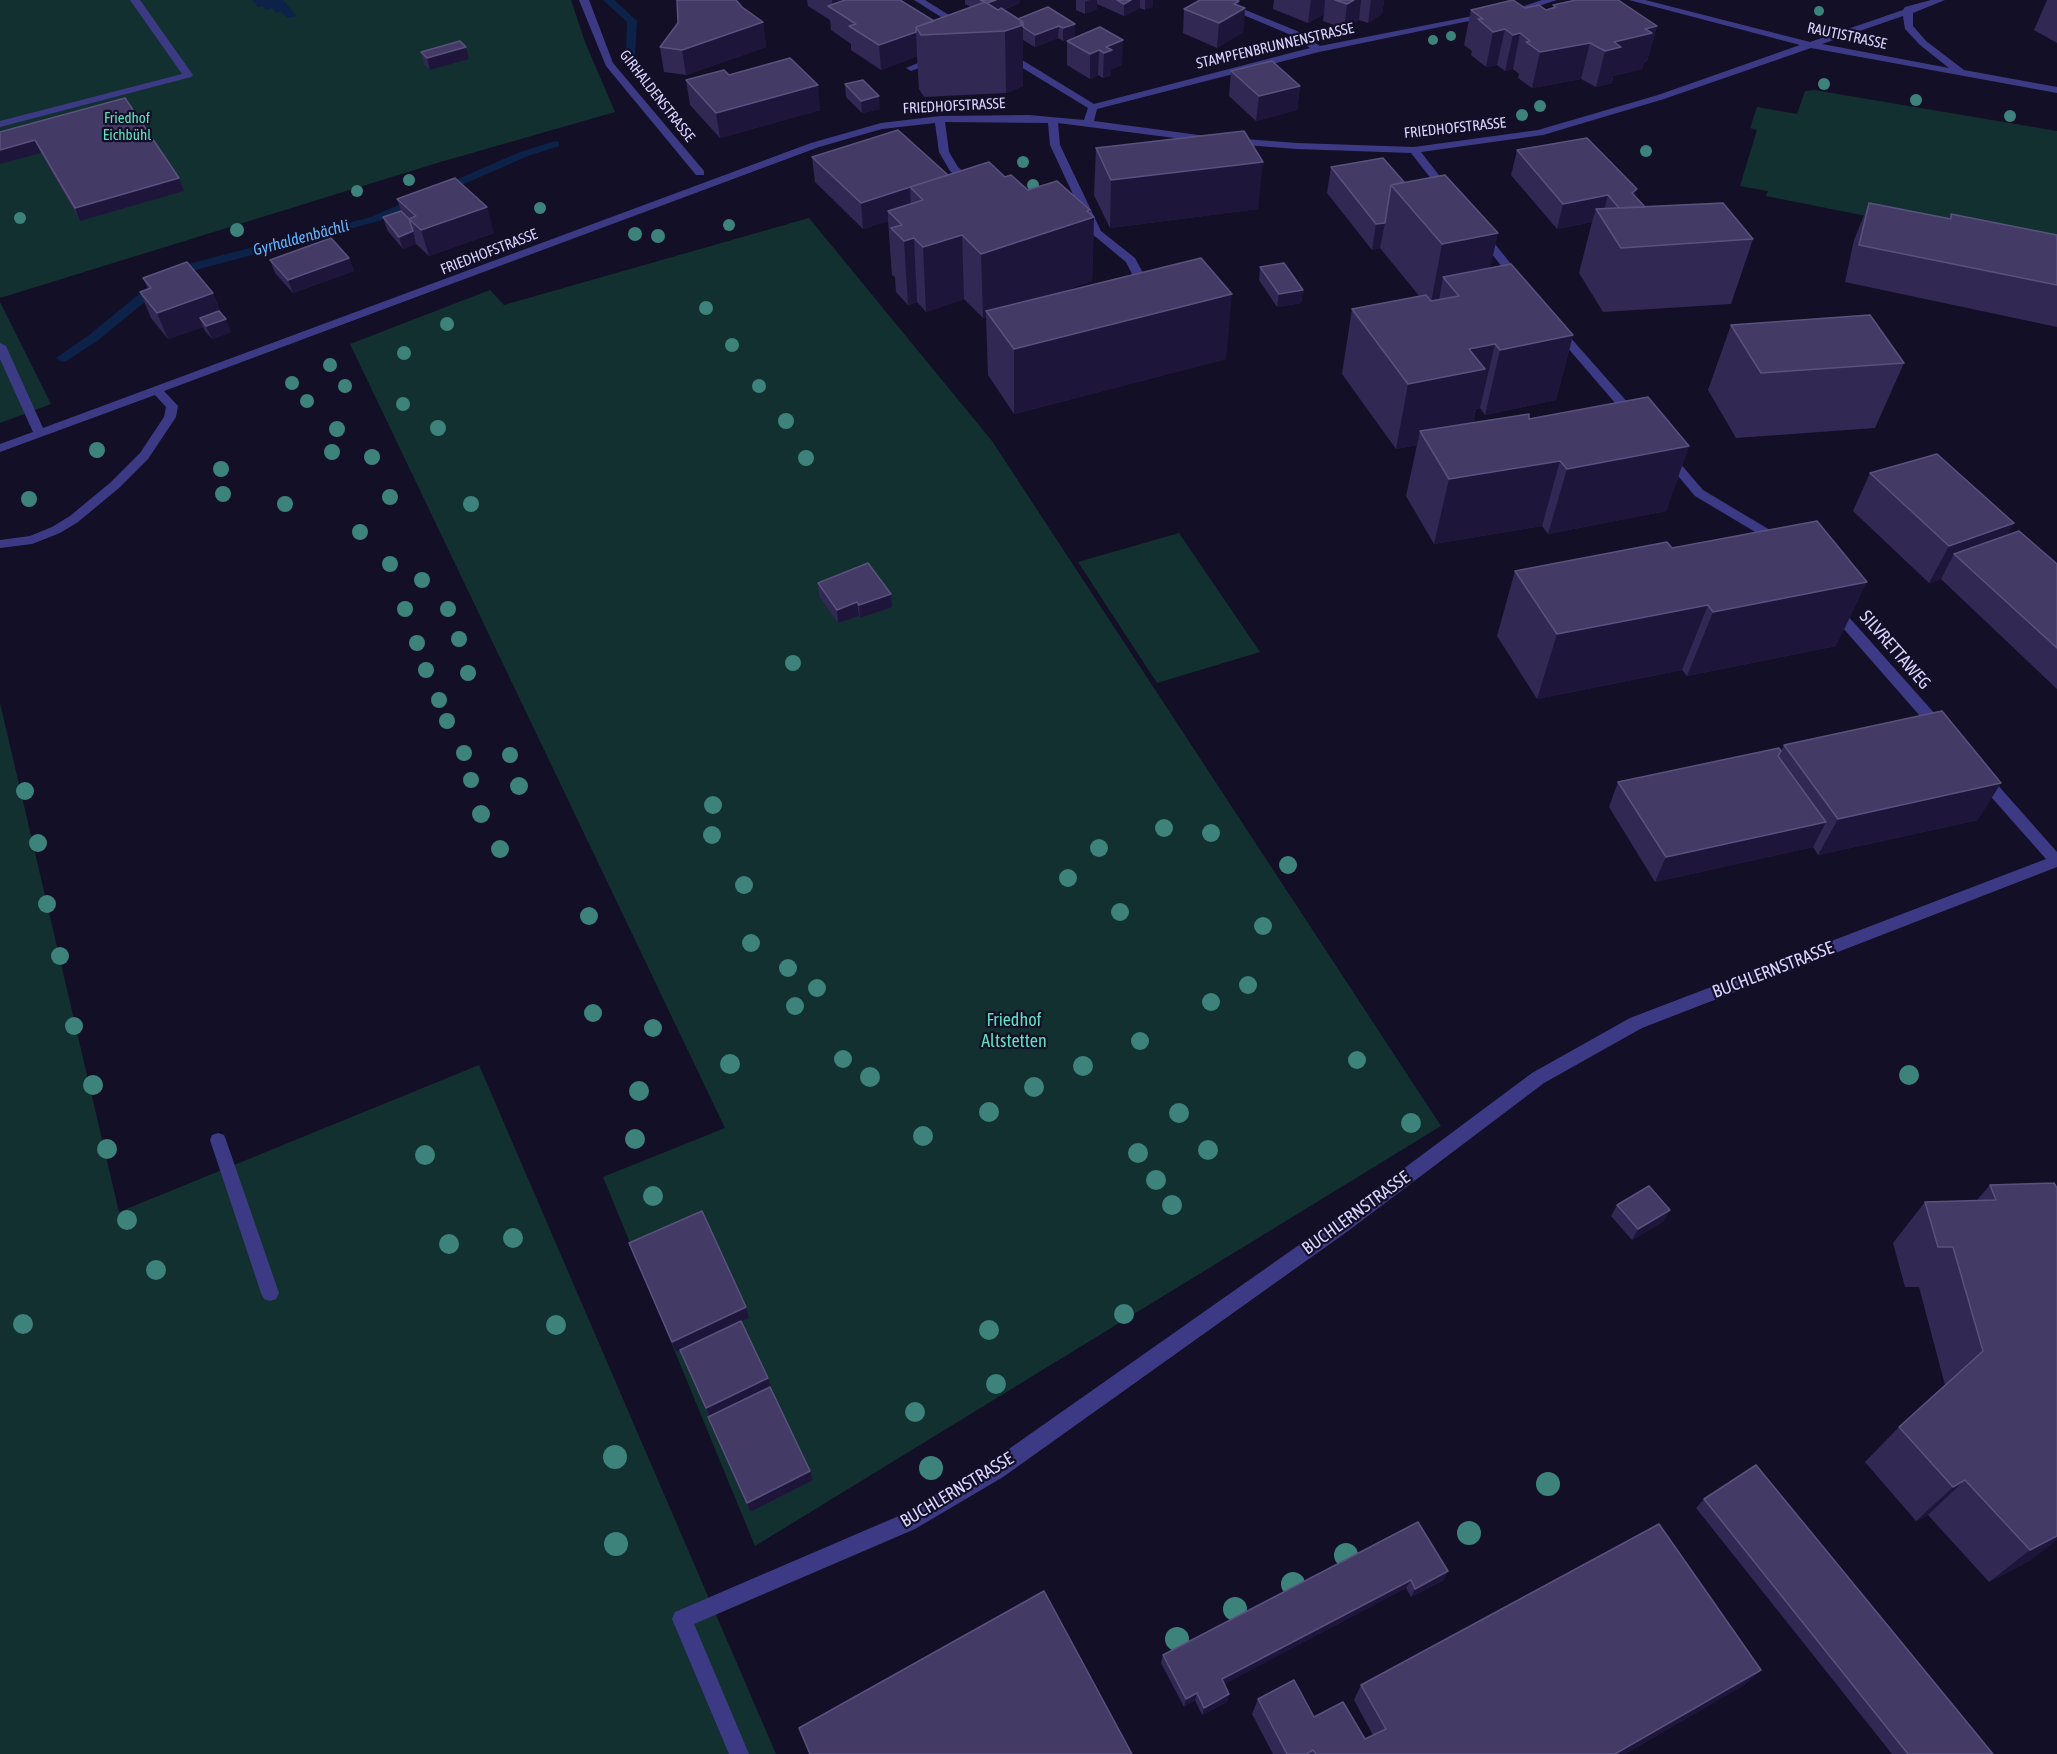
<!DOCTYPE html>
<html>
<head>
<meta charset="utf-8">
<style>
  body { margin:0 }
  canvas { display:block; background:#130f26 }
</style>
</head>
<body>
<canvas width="2057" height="1754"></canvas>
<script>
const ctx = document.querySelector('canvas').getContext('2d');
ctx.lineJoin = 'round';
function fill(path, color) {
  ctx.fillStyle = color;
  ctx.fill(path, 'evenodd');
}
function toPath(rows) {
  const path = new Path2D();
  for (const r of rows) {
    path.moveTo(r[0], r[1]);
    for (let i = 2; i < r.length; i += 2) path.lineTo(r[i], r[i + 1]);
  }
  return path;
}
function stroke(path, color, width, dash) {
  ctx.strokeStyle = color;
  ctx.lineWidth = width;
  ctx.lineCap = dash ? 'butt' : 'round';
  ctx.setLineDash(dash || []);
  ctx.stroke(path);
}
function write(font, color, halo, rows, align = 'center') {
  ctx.font = font + ' "Asap Condensed",sans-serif';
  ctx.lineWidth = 4.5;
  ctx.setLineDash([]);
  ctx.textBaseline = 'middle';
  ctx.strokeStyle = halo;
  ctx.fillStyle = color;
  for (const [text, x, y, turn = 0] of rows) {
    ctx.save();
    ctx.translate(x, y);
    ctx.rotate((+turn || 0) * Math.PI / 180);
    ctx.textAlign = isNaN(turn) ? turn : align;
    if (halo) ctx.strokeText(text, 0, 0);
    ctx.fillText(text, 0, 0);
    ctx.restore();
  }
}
fill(toPath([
  [0,0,571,0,585,42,615,112,437,163,0,298],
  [1814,90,2057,131,2057,254,1766,196,1768,191,1740,186,1757,130,1750,128,1757,107,1797,114,1805,91],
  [809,218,992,441,1441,1126,755,1546,603,1177,725,1128,350,344,490,290,504,305],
  [0,302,51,404,0,423],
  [1179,533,1260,652,1157,683,1078,562],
  [0,703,119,1212,479,1065,776,1754,0,1754]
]), '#12302f');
fill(toPath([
  [252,0,283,0,297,16,287,18,281,11,276,13,272,8,266,10,263,6,258,7]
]), '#0c2248');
fill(toPath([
  [603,0,614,0,637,21,635,56,626,54,627,22,603,0],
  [555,141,559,142,559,146,528,156,379,221,192,271,157,292,97,341,66,361,62,362,56,358,89,335,149,286,184,265,371,217,520,152,555,141]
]), '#0c2248');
fill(toPath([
  [130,0,140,0,193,75,191,77,0,127,0,121,182,74,130,0],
  [579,0,589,0,613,63,704,171,704,175,696,175,606,66,579,0],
  [914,0,925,0,968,27,960,29,914,0],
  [1208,0,1221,0,1297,31,1320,46,1488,13,1493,16,1319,52,1097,109,1094,121,1206,136,1297,143,1414,147,1538,130,1658,95,1800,45,1629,0,1645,0,1810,42,1903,10,1905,7,1931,0,1945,0,1913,13,1913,26,1926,41,1964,70,2057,87,2057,93,1811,48,1664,99,1543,135,1421,152,1452,192,1447,195,1443,194,1411,153,1297,149,1206,142,1058,123,1060,145,1101,231,1135,258,1152,290,1146,293,1140,290,1126,262,1091,233,1050,145,1048,123,945,122,949,152,958,167,977,185,972,188,950,171,939,152,935,123,882,129,819,147,164,391,178,406,176,417,148,459,119,488,78,522,60,533,32,544,0,548,0,540,30,536,52,527,70,516,111,482,140,453,164,417,166,407,155,395,0,452,0,444,33,432,0,359,0,343,6,346,43,428,811,143,881,123,940,116,1029,115,1084,120,1088,108,1003,56,1003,52,1009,52,1094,104,1310,48,1291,35,1208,0],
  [1903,16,1905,29,1920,45,1949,68,1822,44,1903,16],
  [1542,0,1557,0,1517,13,1512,10,1542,0],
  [937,55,942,58,940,60,911,71,906,68,937,55],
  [1483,233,1487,234,1523,279,1523,283,1515,283,1479,238,1479,234,1483,233],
  [1558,327,1562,328,1637,413,1637,419,1629,419,1554,332,1552,330,1558,327],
  [1668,453,1672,454,1703,490,1775,533,1783,543,1782,546,1772,546,1767,539,1695,496,1662,457,1668,453],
  [1834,604,1839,606,1944,724,1946,728,1944,732,1934,732,1829,612,1827,609,1834,604],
  [1983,773,1988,774,2057,852,2057,867,1642,1028,1544,1083,1348,1231,1003,1477,915,1529,694,1624,749,1754,729,1754,672,1619,675,1612,901,1515,989,1463,1336,1219,1532,1073,1630,1018,2046,859,1978,782,1976,778,1978,774,1983,773],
  [218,1133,224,1135,226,1140,279,1293,276,1299,270,1301,264,1299,261,1293,210,1140,212,1135,218,1133]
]), '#3d3a85');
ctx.fillStyle = '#3d827b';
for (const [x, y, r] of [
  [1819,11,5],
  [1451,36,5],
  [1433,40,5],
  [1824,84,6],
  [1916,100,6],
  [1540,106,6],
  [1522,115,6],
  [2010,116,6],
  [1646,151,6],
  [1023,162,6],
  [409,180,6],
  [1033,185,6],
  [357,191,6],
  [540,208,6],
  [20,218,6],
  [729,225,6],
  [237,230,7],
  [635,234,7],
  [658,236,7],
  [706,308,7],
  [447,324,7],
  [732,345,7],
  [404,353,7],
  [330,365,7],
  [292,383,7],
  [345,386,7],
  [759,386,7],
  [307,401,7],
  [403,404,7],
  [786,421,8],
  [438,428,8],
  [337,429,8],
  [97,450,8],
  [332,452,8],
  [372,457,8],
  [806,458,8],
  [221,469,8],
  [223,494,8],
  [390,497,8],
  [29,499,8],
  [285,504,8],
  [471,504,8],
  [360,532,8],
  [390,564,8],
  [422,580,8],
  [405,609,8],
  [448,609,8],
  [459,639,8],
  [417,643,8],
  [793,663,8],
  [426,670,8],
  [468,673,8],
  [439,700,8],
  [447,721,8],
  [464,753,8],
  [510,755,8],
  [471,780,8],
  [519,786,9],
  [25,791,9],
  [713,805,9],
  [481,814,9],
  [1164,828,9],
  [1211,833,9],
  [712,835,9],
  [38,843,9],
  [1099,848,9],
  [500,849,9],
  [1288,865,9],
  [1068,878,9],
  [744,885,9],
  [47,904,9],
  [1120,912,9],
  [589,916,9],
  [1263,926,9],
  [751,943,9],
  [60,956,9],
  [788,968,9],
  [1248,985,9],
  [817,988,9],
  [1211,1002,9],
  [795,1006,9],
  [593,1013,9],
  [74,1026,9],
  [653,1028,9],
  [1140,1041,9],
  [843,1059,9],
  [1357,1060,9],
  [730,1064,10],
  [1083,1066,10],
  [1909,1075,10],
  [870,1077,10],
  [93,1085,10],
  [1034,1087,10],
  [639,1091,10],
  [989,1112,10],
  [1179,1113,10],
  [1411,1123,10],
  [923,1136,10],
  [635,1139,10],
  [107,1149,10],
  [1208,1150,10],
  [1138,1153,10],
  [425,1155,10],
  [1156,1180,10],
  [653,1196,10],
  [1172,1205,10],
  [127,1220,10],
  [513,1238,10],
  [449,1244,10],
  [156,1270,10],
  [1124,1314,10],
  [23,1324,10],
  [556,1325,10],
  [989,1330,10],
  [996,1384,10],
  [915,1412,10],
  [615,1457,12],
  [931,1468,12],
  [1548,1484,12],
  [1469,1533,12],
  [616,1544,12],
  [1346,1555,12],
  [1293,1584,12],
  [1235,1609,12],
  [1177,1639,12]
]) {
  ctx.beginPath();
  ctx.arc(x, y, r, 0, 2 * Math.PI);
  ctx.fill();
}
fill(toPath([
  [807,0,900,0,934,21,971,7,965,4,965,0,1020,0,1020,3,1003,10,1018,19,1048,7,1075,36,1063,41,1058,38,1035,47,1023,40,1023,86,1006,93,924,97,919,89,917,56,881,70,851,50,851,44,831,30,830,20,808,6],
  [1076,0,1154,0,1153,0,1153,6,1145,10,1140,8,1124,16,1097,4,1097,9,1085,14,1076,10],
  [1274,0,1384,0,1382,14,1368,23,1359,20,1344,29,1323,21,1324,14,1308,23,1273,9],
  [2047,0,2057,0,2057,43,2034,30],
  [1239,1,1238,6,1245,8,1243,32,1217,48,1183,33,1184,9],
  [1553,5,1657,26,1647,61,1644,62,1642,69,1613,76,1612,83,1596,87,1581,79,1532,88,1518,78,1519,74,1513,69,1505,71,1497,65,1486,67,1471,55,1472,51,1464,45,1471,10,1525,8,1546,10,1553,8],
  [742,7,763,22,766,47,686,75,664,72,660,47],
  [1100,27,1122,65,1111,69,1111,75,1103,78,1098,75,1090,79,1067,65,1067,41],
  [466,47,469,59,430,70,424,64,421,52],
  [1231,71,1300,86,1297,110,1256,121,1229,96],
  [729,75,820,110,720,138,690,105,686,80],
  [845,84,880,109,862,113,846,97],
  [0,132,179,178,184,191,80,221,41,153,0,164],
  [1096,148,1258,209,1110,228,1094,195],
  [1517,150,1635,196,1645,207,1753,239,1731,304,1603,312,1579,273,1592,222,1557,229,1511,175],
  [812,157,948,175,1005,177,1028,190,1090,210,1090,214,1094,217,1092,281,1054,294,1226,359,1014,414,988,375,986,317,983,318,964,299,926,312,917,302,908,305,896,292,895,277,892,275,888,221,863,229,815,182],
  [1331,167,1404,182,1490,268,1573,335,1556,400,1485,415,1480,408,1476,409,1473,423,1529,419,1689,446,1666,511,1548,534,1542,526,1434,544,1406,496,1417,445,1396,449,1342,374,1352,309,1420,297,1380,248,1372,250,1327,193],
  [397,199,494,233,429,256,416,244,403,249,387,230,383,217,401,211],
  [1869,203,1949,219,1951,214,2057,235,2057,327,1845,282,1854,240],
  [349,258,354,271,293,293,275,273,270,260],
  [1260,267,1303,290,1301,303,1277,307,1259,280],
  [143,278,213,293,221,313,231,332,212,339,205,331,203,327,168,339,151,318,140,292,148,289],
  [1731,325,1904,363,1875,428,1736,438,1708,390],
  [1870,473,2007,535,2057,564,2057,689,1941,579,1929,583,1853,511],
  [1672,548,1836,646,1687,676,1682,670,1537,699,1497,636,1515,571],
  [818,583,892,607,860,618,859,616,838,623,819,596],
  [1784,745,1978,820,1818,855,1813,847,1655,882,1609,807,1618,782,1781,751],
  [2054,1183,2031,1560,1989,1582,1928,1515,1916,1521,1865,1462,1899,1427,1945,1385,1919,1287,1905,1287,1893,1243,1925,1202,1977,1200,1990,1185],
  [1617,1205,1664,1221,1632,1240,1611,1216],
  [629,1243,746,1307,749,1318,741,1321,813,1480,750,1512,712,1427,708,1417,709,1417,680,1350,676,1352],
  [1704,1499,1992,1754,1892,1754,1696,1508],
  [1418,1522,1444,1580,1411,1597,1406,1588,1224,1684,1229,1694,1227,1702,1202,1715,1195,1700,1184,1707,1161,1663,1163,1655],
  [1761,1670,1744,1685,1625,1754,1273,1754,1252,1714,1258,1699,1314,1717,1365,1739,1373,1735,1354,1700,1361,1685]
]), '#312854');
fill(toPath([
  [832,0,893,0,833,9],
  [996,0,1020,0,1020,3,986,16,986,4],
  [1090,0,1097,0,1097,9,1085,14,1085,2],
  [1131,0,1140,0,1140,8,1124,16,1124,4],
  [1145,0,1154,0,1153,0,1153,6,1145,10],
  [1311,0,1325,0,1324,14,1308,23],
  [1353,0,1361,0,1359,20,1344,29,1347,4],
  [1371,0,1384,0,1382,14,1368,23],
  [1239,1,1238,12,1245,8,1243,32,1217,48,1219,23,1234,4],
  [763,22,766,47,686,75,682,50],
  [1023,22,1023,86,1006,93,1005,31],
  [1075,24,1075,36,1063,41,1063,28],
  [1059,26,1058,38,1035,47,1035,35],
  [1657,26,1647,61,1644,62,1642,69,1613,76,1612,83,1596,87,1605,51,1614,42,1645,29],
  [1505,29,1497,65,1486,67,1493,32],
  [916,32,917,56,881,70,879,45],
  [1520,33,1513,69,1505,71,1513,35],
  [1123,40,1122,65,1111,69,1111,75,1103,78,1104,53,1106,47],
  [1590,43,1581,79,1532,88,1540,52],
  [466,47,469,59,430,70,427,58],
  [1099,50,1098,75,1090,79,1090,54],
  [818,85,820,110,720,138,716,113],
  [1300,86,1297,110,1256,121,1259,96],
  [879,96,880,109,862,113,861,101],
  [35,140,41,153,0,164,0,150],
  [1263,162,1258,209,1110,228,1111,180],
  [179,178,184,191,80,221,75,208],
  [910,188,911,213,888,211,888,221,863,229,861,203],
  [1637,189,1632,208,1632,193],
  [1608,195,1602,218,1596,209,1592,222,1557,229,1563,204],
  [487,207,494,233,429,256,421,230],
  [1090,210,1090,219,1094,217,1092,281,990,316,986,311,986,317,983,318,981,254],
  [1385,223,1380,248,1372,250,1376,224],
  [413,231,416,244,403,249,399,237],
  [1498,233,1484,297,1459,296,1443,277,1438,306,1430,308,1442,244],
  [962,235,964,299,926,312,923,247],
  [914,238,917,302,908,305,904,241],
  [349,258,354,271,293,293,288,280],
  [1303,290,1301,303,1277,307,1279,294],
  [213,293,223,319,200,318,203,327,168,339,157,313],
  [1232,294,1226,359,1014,414,1014,349],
  [226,319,231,332,212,339,206,326],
  [1573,335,1556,400,1485,415,1500,350],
  [1495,344,1480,408,1476,409,1470,434,1420,431,1417,445,1396,449,1408,384,1469,349],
  [1689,446,1666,511,1548,534,1567,469],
  [1560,461,1542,526,1434,544,1449,479],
  [2014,523,1994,561,1954,554,1941,579,1929,583,1949,546],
  [1867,582,1836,646,1687,676,1713,612],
  [891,594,892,607,860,618,859,605],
  [857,602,859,616,838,623,837,610],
  [1708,605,1682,670,1537,699,1557,634],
  [2001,783,1978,820,1818,855,1838,819],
  [1826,822,1813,847,1655,882,1666,857],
  [1670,1210,1664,1221,1632,1240,1638,1229],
  [746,1307,749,1318,676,1352,672,1342],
  [768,1378,771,1388,710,1418,706,1408],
  [810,1471,813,1480,750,1512,747,1503],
  [1965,1480,1928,1515,1916,1521,1953,1487],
  [2057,1536,2057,1540,2031,1560,1989,1582,2030,1550],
  [1448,1571,1444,1580,1411,1597,1415,1589],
  [1411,1580,1406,1588,1219,1687,1222,1679],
  [1761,1670,1744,1685,1625,1754,1615,1754],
  [1197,1693,1195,1700,1184,1707,1186,1699],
  [1229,1694,1227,1702,1202,1715,1204,1708]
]), '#1d163a');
const building = toPath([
  [677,0,736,0,742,7,763,22,682,50,660,47,678,23,677,0],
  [845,0,900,0,934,21,916,27,916,32,879,45,849,26,856,24,828,6,845,0],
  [980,0,996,0,987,3,980,0],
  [1117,0,1131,0,1124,4,1117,0],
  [1200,0,1233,0,1239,1,1234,4,1245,8,1219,23,1184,9,1200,0],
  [1335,0,1354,0,1347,4,1335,0],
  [1513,0,1525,8,1539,5,1546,10,1556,7,1553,5,1576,0,1618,0,1657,26,1645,29,1652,33,1614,42,1621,47,1605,51,1590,43,1540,52,1526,42,1530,41,1520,33,1513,35,1505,29,1493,32,1478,19,1483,19,1471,10,1513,0],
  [985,2,998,10,1001,8,1023,22,1020,23,1023,25,1005,31,921,35,916,27,985,2],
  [1048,7,1075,24,1063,28,1059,26,1035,35,1023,27,1023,22,1018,19,1048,7],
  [1100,27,1123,40,1106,47,1112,50,1104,53,1099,50,1090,54,1067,41,1100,27],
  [460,41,466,47,427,58,421,52,460,41],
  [790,58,818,85,716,113,686,80,724,70,729,75,790,58],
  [1272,61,1300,86,1259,96,1231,71,1272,61],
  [863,80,879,96,861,101,845,84,863,80],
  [125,98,179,178,75,208,35,140,0,150,0,132,125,98],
  [898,130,948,175,910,187,861,203,812,157,898,130],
  [1244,131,1263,162,1111,180,1096,148,1244,131],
  [1587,138,1637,189,1632,193,1645,207,1619,208,1608,195,1563,204,1517,150,1587,138],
  [1383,158,1404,182,1391,185,1385,223,1376,224,1331,167,1383,158],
  [989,162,1005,177,1011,175,1028,190,1057,181,1090,210,1087,211,1094,217,981,254,962,235,923,247,914,238,904,241,891,228,902,225,888,211,923,200,910,187,989,162],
  [1445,175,1498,233,1442,244,1391,185,1445,175],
  [455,178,487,207,421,230,409,219,416,216,397,199,455,178],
  [1723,203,1753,239,1621,248,1596,209,1723,203],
  [1869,203,1951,219,1951,214,2057,235,2057,285,1859,245,1869,203],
  [401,211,409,219,413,231,399,237,383,217,401,211],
  [331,238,349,258,288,280,270,260,331,238],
  [1201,258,1232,294,1014,349,986,311,1201,258],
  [187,262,213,293,157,313,140,292,151,288,143,278,187,262],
  [1284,263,1303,290,1279,294,1260,267,1284,263],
  [1511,264,1573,335,1500,350,1495,344,1469,349,1485,369,1408,384,1352,309,1426,295,1431,301,1459,296,1443,277,1511,264],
  [219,311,226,319,206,326,200,318,219,311],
  [1870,315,1904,363,1761,373,1731,325,1870,315],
  [1648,397,1689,446,1567,469,1560,461,1449,479,1420,431,1529,414,1529,419,1648,397],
  [1937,454,2014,523,1949,546,1870,473,1937,454],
  [1817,521,1867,582,1713,612,1708,605,1557,634,1515,571,1667,542,1672,548,1817,521],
  [2019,531,2057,564,2057,648,1954,554,2019,531],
  [868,563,891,594,859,605,857,602,837,610,818,583,868,563],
  [1942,711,2001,783,1838,819,1784,745,1942,711],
  [1779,748,1781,751,1778,756,1826,822,1666,857,1618,782,1779,748],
  [2054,1183,2057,1188,2057,1536,2030,1550,1965,1480,1953,1487,1899,1427,1983,1351,1953,1247,1938,1247,1925,1202,1996,1200,1990,1185,2054,1183],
  [1649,1186,1670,1210,1638,1229,1617,1205,1649,1186],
  [702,1211,746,1307,672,1342,629,1243,702,1211],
  [741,1321,768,1378,706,1408,680,1350,741,1321],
  [770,1387,810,1471,747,1503,708,1417,770,1387],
  [1756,1465,1993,1754,1908,1754,1704,1499,1756,1465],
  [1418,1522,1448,1571,1415,1589,1411,1580,1222,1679,1229,1694,1204,1708,1197,1693,1186,1699,1163,1655,1418,1522],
  [1659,1524,1761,1670,1615,1754,1316,1754,1313,1750,1306,1754,1287,1754,1258,1699,1294,1680,1314,1717,1343,1702,1365,1739,1386,1729,1361,1685,1659,1524],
  [1044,1591,1132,1754,810,1754,799,1728,1044,1591]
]);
fill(building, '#433a66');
stroke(building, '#5a527e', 1.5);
write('15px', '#d9d4ff', '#130f26', [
  ["RAUTISTRASSE",1847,36,12],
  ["STAMPFENBRUNNENSTRASSE",1275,46,-13],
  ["GIRHALDENSTRASSE",657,96,52],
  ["FRIEDHOFSTRASSE",954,106,-3],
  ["FRIEDHOFSTRASSE",1455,128,-6],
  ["FRIEDHOFSTRASSE",489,252,-21]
]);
write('15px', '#5fe0c0', '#130f26', [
  ["Friedhof",127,118],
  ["Eichbühl",127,135]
]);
write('italic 16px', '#62b6ff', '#130f26', [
  ["Gyrhaldenbächli",301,238,-15]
]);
write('18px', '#d9d4ff', '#130f26', [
  ["SILVRETTAWEG",1895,650,49],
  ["BUCHLERNSTRASSE",1773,970,-21],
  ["BUCHLERNSTRASSE",1356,1213,-36],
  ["BUCHLERNSTRASSE",957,1490,-31]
]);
write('18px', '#5fe0c0', '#130f26', [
  ["Friedhof",1014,1020],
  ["Altstetten",1014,1041]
]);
</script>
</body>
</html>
